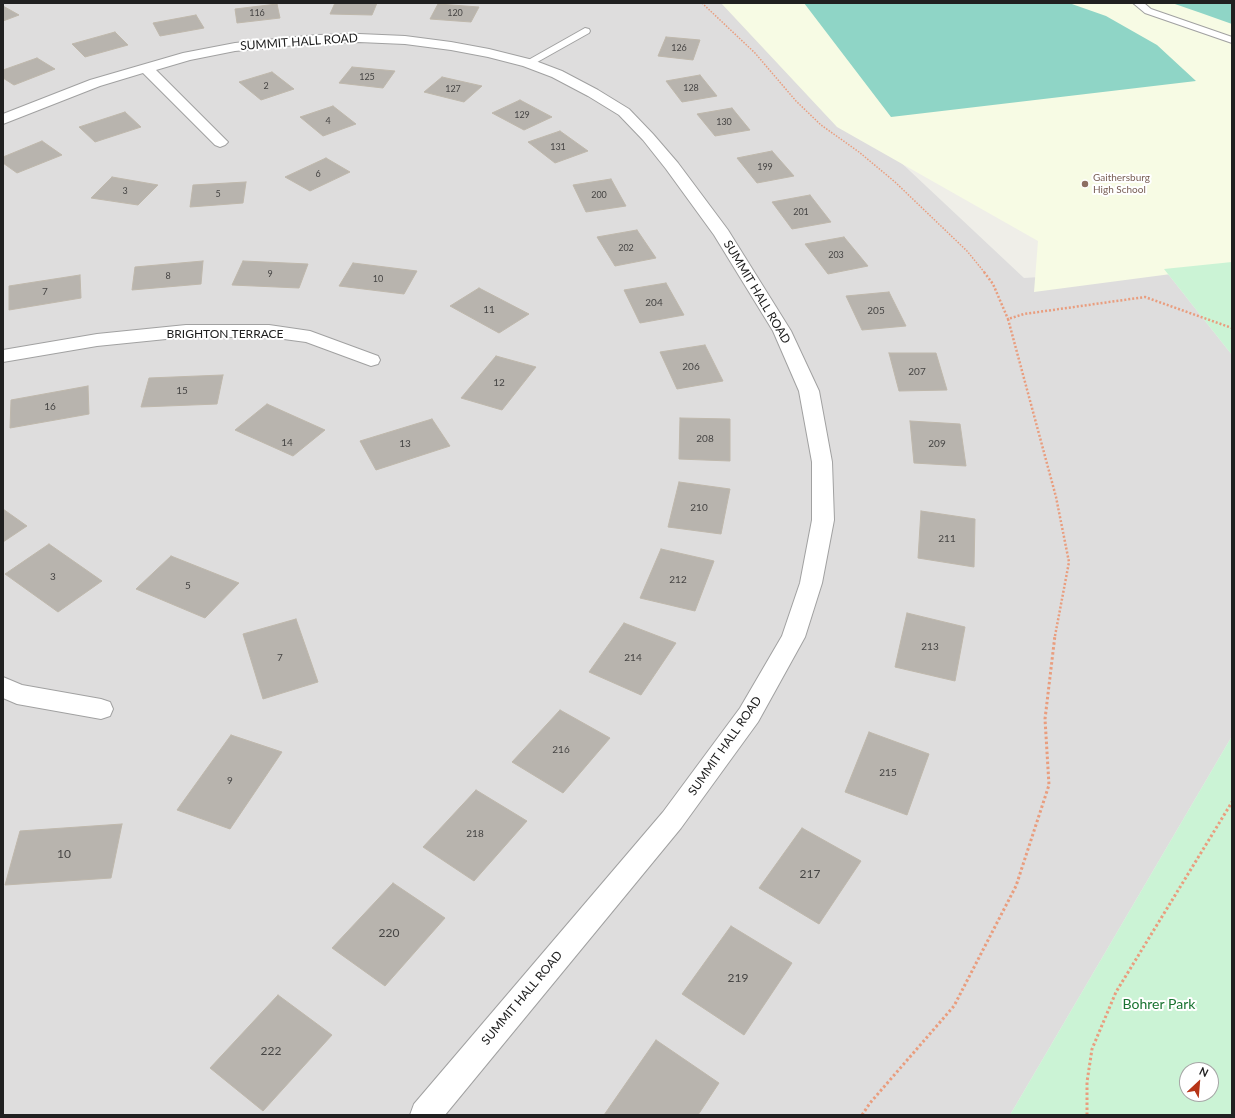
<!DOCTYPE html>
<html>
<head>
<meta charset="utf-8">
<style>
  body { margin:0 }
  #map { position:relative; width:1235px; height:1118px; overflow:hidden; background:#efeee8; font-family:Lato,sans-serif }
  canvas { display:block }
  .frame { position:absolute; inset:0; border:4px solid #202020; pointer-events:none }
  .north { position:absolute; left:1179px; top:1062px; width:40px; height:40px; box-sizing:border-box; background:#fff; border:1px solid #a6a6a6; border-radius:50%; rotate:26deg; font-size:11px; font-weight:700; line-height:16px; text-align:center; color:#202020 }
  .north::after { content:''; display:block; margin:auto; width:14px; height:18px; background:#b73518; clip-path:polygon(50% 0,100% 100%,50% 72%,0 100%) }
</style>
</head>
<body>
<div id="map">
<canvas width="1235" height="1118"></canvas>
<div class="frame"></div>
<div class="north">N</div>
</div>
<script>
const ctx = document.querySelector('canvas').getContext('2d');
ctx.lineJoin = 'round';
function fill(path, color) {
  ctx.fillStyle = color;
  ctx.fill(path, 'evenodd');
}
function toPath(rows) {
  const path = new Path2D();
  for (const r of rows) {
    path.moveTo(r[0], r[1]);
    for (let i = 2; i < r.length; i += 2) path.lineTo(r[i], r[i + 1]);
  }
  return path;
}
function stroke(path, color, width, dash) {
  ctx.strokeStyle = color;
  ctx.lineWidth = width;
  ctx.lineCap = dash ? 'butt' : 'round';
  ctx.setLineDash(dash || []);
  ctx.stroke(path);
}
function write(font, color, halo, rows, align = 'center') {
  ctx.font = font + ' Lato,sans-serif';
  ctx.lineWidth = 4;
  ctx.setLineDash([]);
  ctx.textBaseline = 'middle';
  ctx.strokeStyle = halo;
  ctx.fillStyle = color;
  for (const [text, x, y, turn = 0] of rows) {
    ctx.save();
    ctx.translate(x, y);
    ctx.rotate((+turn || 0) * Math.PI / 180);
    ctx.textAlign = isNaN(turn) ? turn : align;
    if (halo) ctx.strokeText(text, 0, 0);
    ctx.fillText(text, 0, 0);
    ctx.restore();
  }
}
fill(toPath([
  [3,3,731,3,1024,278,1164,269,1232,355,1232,736,1010,1115,3,1115]
]), '#dedddd');
fill(toPath([
  [721,3,1232,3,1232,266,1034,292,1038,241,837,127]
]), '#f7fbe4');
fill(toPath([
  [1232,262,1232,355,1164,269],
  [1232,736,1232,1115,1010,1115],
  [1187,1070,1211,1070,1211,1094,1187,1094]
]), '#cbf3d5');
fill(toPath([
  [804,3,1069,3,1106,16,1157,45,1196,81,891,117],
  [1172,3,1232,3,1232,24,1201,13]
]), '#8fd5c6');
const building = toPath([
  [335,3,377,3,372,15,330,14,335,3],
  [277,4,280,18,237,23,235,9,277,4],
  [438,4,479,7,471,22,430,19,438,4],
  [3,6,19,15,3,21,3,6],
  [196,15,204,28,160,36,153,23,196,15],
  [115,32,128,45,85,57,72,44,115,32],
  [666,37,700,40,693,60,658,56,666,37],
  [37,58,55,69,14,85,3,78,3,70,37,58],
  [352,67,395,71,383,88,339,83,352,67],
  [272,72,294,89,261,100,239,82,272,72],
  [700,75,717,96,682,102,666,81,700,75],
  [442,77,482,86,464,102,424,92,442,77],
  [520,100,552,117,524,130,492,113,520,100],
  [333,106,356,124,323,136,300,117,333,106],
  [732,108,750,130,715,136,697,114,732,108],
  [125,112,141,127,95,142,79,127,125,112],
  [560,131,588,151,555,163,528,142,560,131],
  [42,141,62,155,17,173,3,163,3,157,42,141],
  [772,151,794,176,757,183,737,158,772,151],
  [326,158,350,172,310,191,285,177,326,158],
  [112,177,158,185,138,205,91,198,112,177],
  [611,179,626,206,586,212,573,185,611,179],
  [246,182,243,203,190,207,193,185,246,182],
  [810,195,831,222,792,229,772,202,810,195],
  [637,230,656,258,615,266,597,237,637,230],
  [844,237,868,266,828,274,805,244,844,237],
  [203,261,201,284,132,290,135,267,203,261],
  [243,261,308,264,299,288,232,285,243,261],
  [353,263,417,271,404,294,339,286,353,263],
  [80,275,81,298,9,310,9,286,80,275],
  [666,283,684,315,640,323,624,290,666,283],
  [479,288,529,314,499,333,450,306,479,288],
  [889,292,906,326,862,330,846,296,889,292],
  [705,345,723,381,677,389,660,352,705,345],
  [889,353,936,353,947,390,899,391,889,353],
  [496,356,536,367,502,410,461,398,496,356],
  [223,375,217,404,141,407,149,378,223,375],
  [88,386,89,414,10,428,11,400,88,386],
  [267,404,325,430,293,456,235,430,267,404],
  [680,418,730,419,730,461,679,459,680,418],
  [432,419,450,446,376,470,360,441,432,419],
  [910,421,960,424,966,466,914,463,910,421],
  [679,482,730,489,721,534,668,527,679,482],
  [3,509,27,526,3,542,3,509],
  [921,511,975,519,974,567,918,558,921,511],
  [49,544,102,581,58,612,5,574,49,544],
  [661,549,714,561,695,611,640,598,661,549],
  [171,556,239,583,205,618,136,589,171,556],
  [907,613,965,627,955,681,895,667,907,613],
  [296,619,318,682,263,699,243,634,296,619],
  [624,623,676,643,641,695,589,672,624,623],
  [560,710,610,738,563,793,512,762,560,710],
  [869,732,929,754,907,815,845,792,869,732],
  [231,735,282,752,230,829,177,810,231,735],
  [476,790,527,821,474,881,423,847,476,790],
  [122,824,111,878,5,885,20,831,122,824],
  [802,828,861,861,819,924,759,888,802,828],
  [393,883,445,918,385,986,332,948,393,883],
  [731,926,792,963,744,1035,682,994,731,926],
  [278,995,332,1035,263,1111,210,1068,278,995],
  [656,1040,719,1083,698,1115,604,1115,656,1040]
]);
fill(building, '#b8b4ae');
stroke(building, '#bfb8ac', 1);
const lane = toPath([
  [1133,3,1144,3,1151,9,1232,37,1232,43,1145,13,1133,3],
  [585,28,589,29,590,31,589,33,532,65,524,65,523,63,585,28]
]);
const street = toPath([
  [359,34,405,36,451,42,489,49,533,60,562,71,598,90,629,109,653,134,678,163,728,230,791,331,819,391,832,462,834,520,822,583,805,637,758,722,681,828,445,1115,410,1115,414,1104,663,812,740,708,782,636,800,583,812,520,812,462,799,391,773,331,714,235,666,169,643,140,619,115,588,96,552,77,523,66,488,57,451,50,405,44,359,42,317,43,235,51,190,60,156,70,228,142,225,145,220,147,215,145,143,73,100,86,3,124,3,114,90,80,183,53,235,43,317,35,359,34],
  [186,325,269,325,310,331,378,356,380,360,378,364,371,366,306,342,269,337,186,337,97,346,3,362,3,350,97,334,186,325],
  [3,677,22,685,101,699,110,702,113,709,110,716,101,719,17,704,3,698,3,677]
]);
stroke(lane, '#a1a1a1', 2);
stroke(street, '#a1a1a1', 2);
stroke(toPath([
  [702,3,755,53,796,101,821,125,859,152,895,182,967,251,985,273]
]), '#e99d7e', 1.5, [1.5, 1.5]);
stroke(toPath([
  [984,272,993,284,1008,319],
  [1055,636,1069,562,1056,497,1008,319,1024,314,1145,297,1232,328]
]), '#e99d7e', 2.5, [2, 2]);
stroke(toPath([
  [862,1115,870,1103,954,1006,1016,886,1049,785,1045,719,1055,635],
  [1087,1115,1087,1082,1092,1049,1116,992,1232,802]
]), '#e99d7e', 3, [2.5, 2.5]);
fill(lane, '#fff');
fill(street, '#fff');
for (const [x, y, r, color] of [
  [1085,184,4,"#8d6e63"]
]) {
  const dot = new Path2D();
  dot.arc(x, y, r, 0, 2 * Math.PI);
  ctx.fillStyle = color;
  ctx.fill(dot);
  stroke(dot, '#fff', 1.5);
}
write('9px', '#464544', null, [
  ["116",257,13],
  ["120",455,13],
  ["126",679,48],
  ["125",367,77],
  ["2",266,86],
  ["128",691,88],
  ["127",453,89],
  ["129",522,115],
  ["4",328,121],
  ["130",724,122],
  ["131",558,147],
  ["199",765,167],
  ["6",318,174],
  ["3",125,191],
  ["5",218,194],
  ["200",599,195],
  ["201",801,212],
  ["202",626,248],
  ["203",836,255],
  ["9",270,274],
  ["8",168,276],
  ["10",378,279]
]);
write('10px', '#785e54', '#fff', [
  ["Gaithersburg",1093,178],
  ["High School",1093,190]
], 'left');
write('10px', '#464544', null, [
  ["7",45,292],
  ["204",654,303],
  ["11",489,310],
  ["205",876,311],
  ["206",691,367],
  ["207",917,372],
  ["12",499,383],
  ["15",182,391],
  ["16",50,407],
  ["208",705,439],
  ["14",287,443],
  ["13",405,444],
  ["209",937,444],
  ["210",699,508],
  ["211",947,539],
  ["3",53,577],
  ["212",678,580],
  ["5",188,586],
  ["213",930,647],
  ["7",280,658],
  ["214",633,658],
  ["216",561,750],
  ["215",888,773],
  ["9",230,781],
  ["218",475,834]
]);
write('12px', '#202020', '#fff', [
  ["SUMMIT HALL ROAD",299,42,-4],
  ["SUMMIT HALL ROAD",757,292,59],
  ["BRIGHTON TERRACE",225,334],
  ["SUMMIT HALL ROAD",725,746,-55],
  ["SUMMIT HALL ROAD",522,998,-50]
]);
write('12px', '#464544', null, [
  ["10",64,854],
  ["217",810,874],
  ["220",389,933],
  ["219",738,978],
  ["222",271,1051]
]);
write('14px', '#197331', '#fff', [
  ["Bohrer Park",1159,1004]
]);
</script>
</body>
</html>
